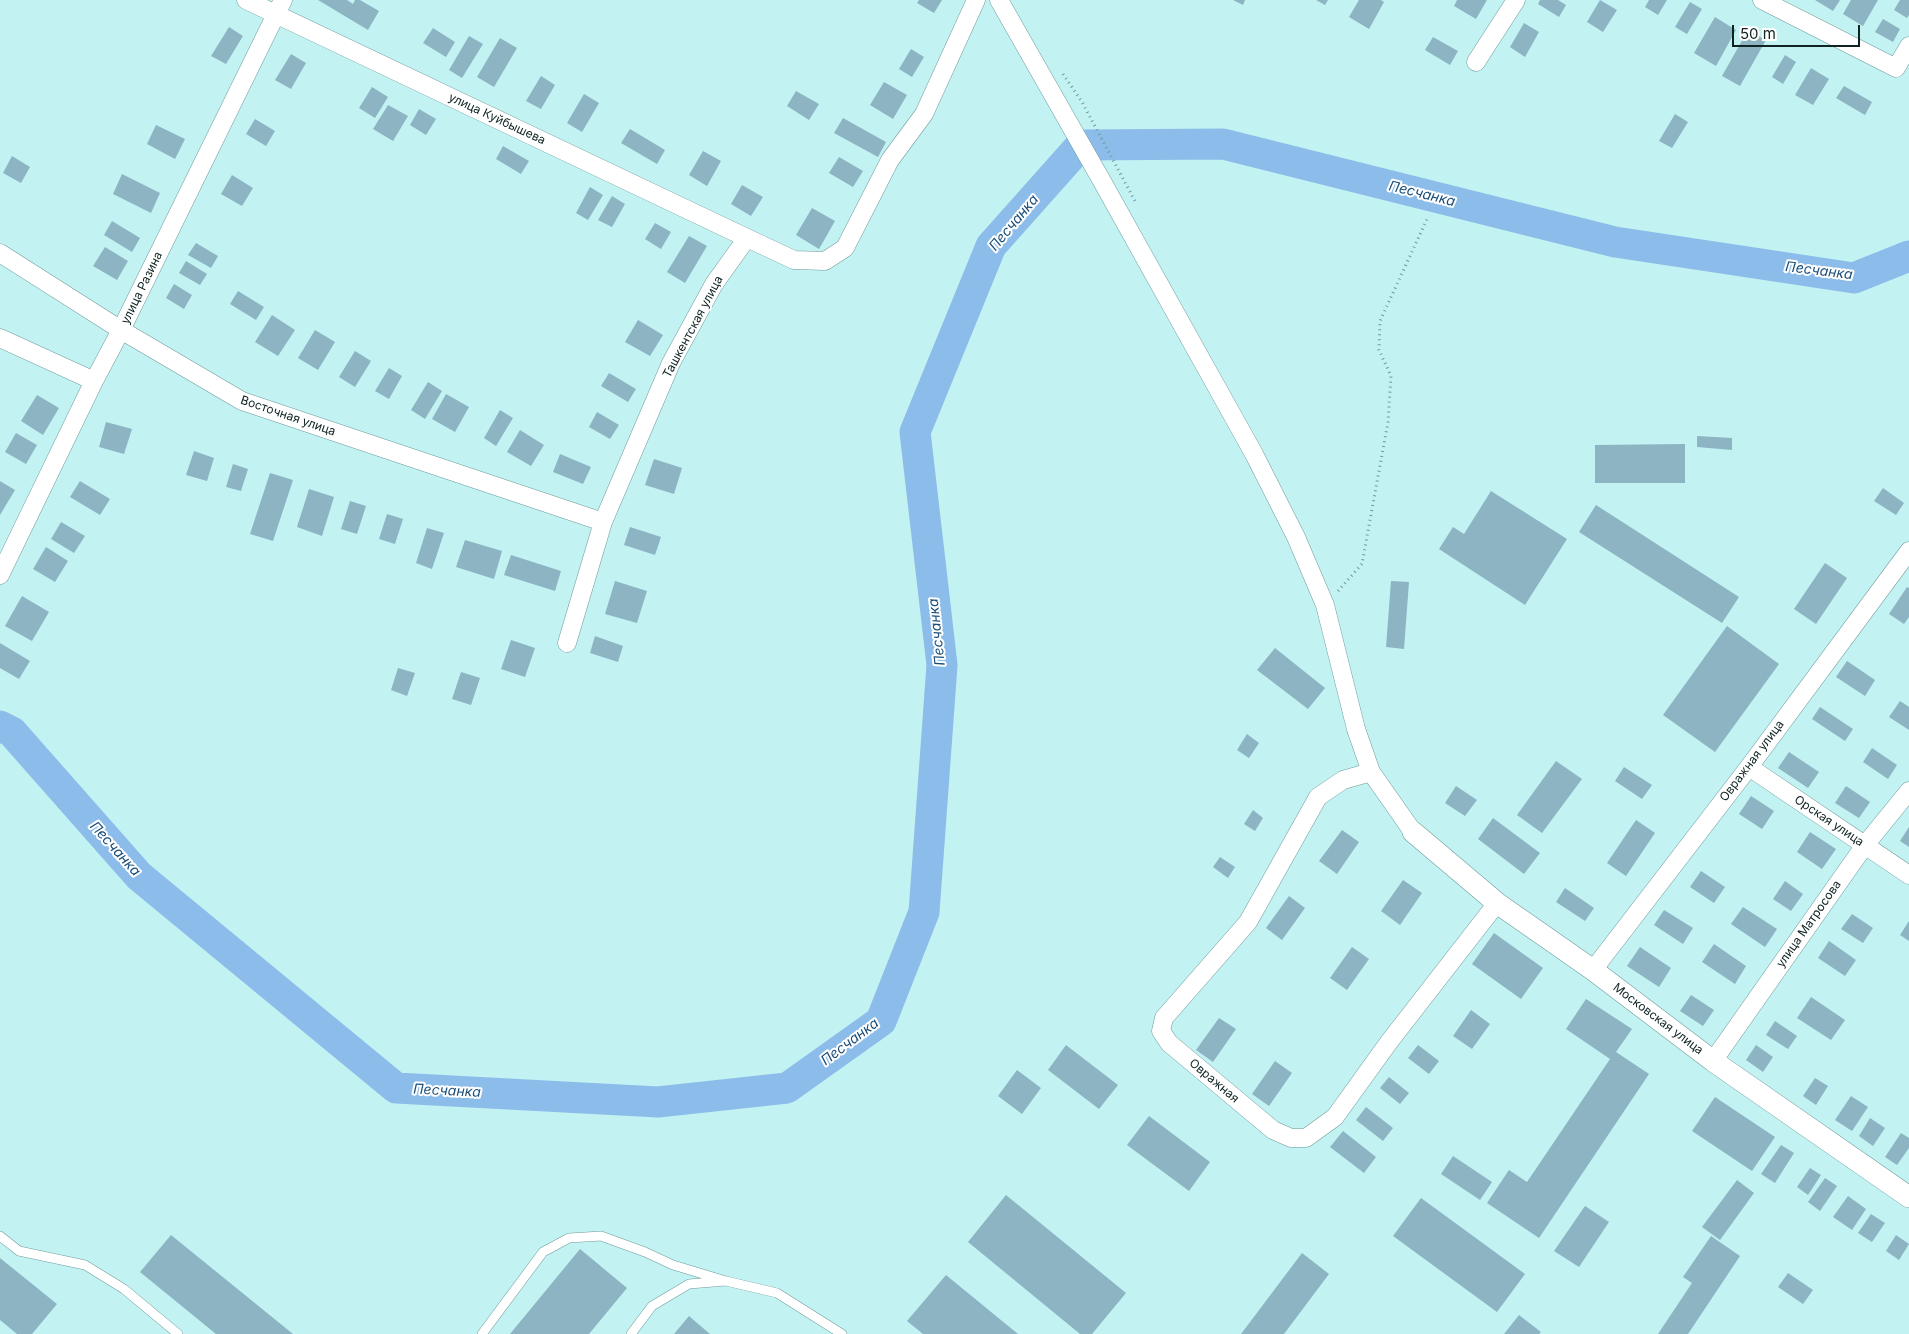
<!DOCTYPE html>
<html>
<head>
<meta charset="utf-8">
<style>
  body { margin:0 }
  #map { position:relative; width:1909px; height:1334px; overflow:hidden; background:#c3f2f2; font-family:Inter,sans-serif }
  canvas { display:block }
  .scale { position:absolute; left:1732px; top:25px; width:128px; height:22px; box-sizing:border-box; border:2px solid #102323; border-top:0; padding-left:6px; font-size:15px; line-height:18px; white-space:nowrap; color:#102323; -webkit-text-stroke:4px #fff; paint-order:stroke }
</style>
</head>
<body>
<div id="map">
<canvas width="1909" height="1334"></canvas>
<div class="scale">50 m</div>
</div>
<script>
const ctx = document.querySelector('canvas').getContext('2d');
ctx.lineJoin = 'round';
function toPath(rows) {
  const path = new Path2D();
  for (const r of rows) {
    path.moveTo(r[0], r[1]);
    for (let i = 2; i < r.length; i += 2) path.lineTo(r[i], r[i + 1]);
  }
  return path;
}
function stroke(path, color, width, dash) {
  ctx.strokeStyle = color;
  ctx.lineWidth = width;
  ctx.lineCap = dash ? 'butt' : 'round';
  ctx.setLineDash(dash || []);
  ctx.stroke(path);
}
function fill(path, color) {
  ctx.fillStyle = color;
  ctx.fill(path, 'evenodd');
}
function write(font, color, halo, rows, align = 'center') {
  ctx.font = font + ' Inter,sans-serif';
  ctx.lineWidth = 4;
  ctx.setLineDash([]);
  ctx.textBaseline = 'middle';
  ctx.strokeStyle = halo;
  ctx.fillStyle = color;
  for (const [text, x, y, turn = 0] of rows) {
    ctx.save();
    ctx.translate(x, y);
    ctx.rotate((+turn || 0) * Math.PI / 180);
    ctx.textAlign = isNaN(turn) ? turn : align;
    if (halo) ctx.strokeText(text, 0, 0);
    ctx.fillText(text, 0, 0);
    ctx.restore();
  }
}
stroke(toPath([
  [0,726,12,732,139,876,396,1088,658,1102,787,1088,881,1021,924,912,942,665,915,432,991,246,1081,145,1223,144,1615,242,1854,278,1909,256]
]), '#8cbdea', 31);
fill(toPath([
  [318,0,347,0,353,4,355,0,360,0,379,11,368,30],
  [919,0,942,0,934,13,917,3],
  [1233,0,1245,0,1243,5],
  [1316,0,1328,0,1325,5],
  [1359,0,1381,0,1384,2,1369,29,1349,17],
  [1457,0,1487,0,1476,19,1454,6],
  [1540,0,1558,0,1566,5,1559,17,1538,4],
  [1600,0,1617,10,1603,32,1587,22],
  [1649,0,1667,0,1658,15,1645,7],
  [1815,0,1840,0,1833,11],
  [1851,0,1878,0,1863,26,1843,14],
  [1900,0,1909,0,1909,15,1907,18,1894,10],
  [1690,2,1702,9,1687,34,1675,27],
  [1715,17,1736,30,1716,66,1694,53],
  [1883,19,1900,29,1893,42,1875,32],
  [1524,23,1539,32,1525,57,1510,47],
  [229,27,243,36,226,64,211,56],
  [433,28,455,42,446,57,423,43],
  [1748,30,1766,40,1740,86,1722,76],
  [469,36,483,44,462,78,449,70],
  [1433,37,1458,51,1450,65,1425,50],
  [500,38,517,48,494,87,477,77],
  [911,49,924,57,912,77,899,69],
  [291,54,306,63,291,89,275,80],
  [1785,55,1796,62,1783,84,1772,77],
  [1811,68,1829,79,1813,105,1795,95],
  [541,76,555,85,541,109,526,101],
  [884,82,907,95,893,119,870,105],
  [1844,86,1872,102,1865,115,1836,98],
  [372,87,388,97,375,118,359,108],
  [796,91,819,104,809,120,787,106],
  [584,94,599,103,582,132,567,123],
  [388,105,408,116,393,141,373,129],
  [419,109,436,119,426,135,410,125],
  [1675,114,1688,122,1672,148,1659,141],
  [843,118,886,142,878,157,834,133],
  [255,119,275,131,266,146,246,134],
  [156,125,185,139,175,159,147,144],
  [630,129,665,150,657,164,621,143],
  [503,146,529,161,521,174,496,159],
  [703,151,721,161,707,186,689,175],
  [12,156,30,167,21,183,3,173],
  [839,157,863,171,853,187,829,173],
  [122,174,160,193,151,213,113,194],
  [232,175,253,188,242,206,221,194],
  [742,185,763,197,751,216,731,204],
  [590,187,603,195,588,220,576,213],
  [612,196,625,204,612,227,598,220],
  [812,208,835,221,819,249,796,235],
  [112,221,140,238,132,252,104,235],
  [655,223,671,232,661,249,645,239],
  [689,236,707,246,685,283,667,272],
  [196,243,218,256,211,268,188,255],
  [105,247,128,261,117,280,93,266],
  [186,261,207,274,200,285,179,273],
  [174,284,192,295,184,309,166,298],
  [238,291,264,307,256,320,230,304],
  [272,315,295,330,278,356,255,342],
  [638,320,663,335,650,356,625,342],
  [315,330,335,342,318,370,298,358],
  [355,351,371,361,355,387,339,377],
  [389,368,402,376,389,399,375,391],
  [609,373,636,389,628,402,601,386],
  [428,382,442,391,425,419,411,410],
  [446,394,469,407,455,432,432,419],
  [37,395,59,408,43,435,21,421],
  [500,410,513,418,496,446,484,438],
  [597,412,619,425,610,439,589,427],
  [106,422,132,429,124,454,99,447],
  [520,430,544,445,531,466,507,452],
  [16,433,37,445,26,464,5,452],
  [1697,436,1732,438,1732,450,1697,447],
  [1685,444,1685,483,1595,483,1595,445],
  [194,451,214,458,207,481,186,475],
  [560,454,591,467,583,484,553,472],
  [654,459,682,468,674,494,645,485],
  [233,464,248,469,241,491,226,487],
  [270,473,293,480,273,541,250,534],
  [0,481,15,490,0,515],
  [80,481,110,499,100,515,70,497],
  [1883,488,1904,503,1896,515,1874,501],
  [309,489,334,497,322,536,297,527],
  [1491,491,1567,539,1525,605,1439,549,1453,527,1464,534],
  [350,501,366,506,357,534,341,529],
  [1596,505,1739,597,1722,623,1579,532],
  [387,514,403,519,395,544,379,539],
  [61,522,85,536,74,553,51,539],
  [630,527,661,537,655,555,624,545],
  [427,528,444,533,432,569,416,563],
  [465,540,502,551,494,579,456,567],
  [46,547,68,561,55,582,33,569],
  [511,555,561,571,555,591,504,575],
  [1825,563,1847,578,1816,624,1794,609],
  [615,581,647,591,637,623,605,614],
  [1391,581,1409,582,1404,649,1386,647],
  [1907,587,1909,588,1909,617,1904,624,1889,614],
  [22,596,49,612,32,641,5,626],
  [1727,626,1779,664,1715,752,1663,715],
  [595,636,623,646,618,662,590,653],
  [511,640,535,648,525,677,501,669],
  [0,643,30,661,19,679,0,668],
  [1275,648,1325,688,1308,709,1257,670],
  [1847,661,1875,680,1865,696,1836,677],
  [398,668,415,673,407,696,391,690],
  [461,672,480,678,471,705,452,699],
  [1900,701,1909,707,1909,730,1889,717],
  [1820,707,1853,729,1845,741,1812,719],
  [1247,734,1259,743,1249,758,1237,750],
  [1872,748,1897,765,1888,779,1863,762],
  [1789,752,1819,772,1808,788,1778,768],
  [1556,761,1582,779,1542,833,1517,815],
  [1624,767,1652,785,1642,799,1615,781],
  [1456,786,1477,800,1465,816,1445,803],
  [1846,786,1870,802,1859,818,1835,803],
  [1751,796,1774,811,1762,829,1739,814],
  [1253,810,1263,818,1255,831,1244,824],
  [1493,818,1540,853,1524,874,1478,839],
  [1636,820,1655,833,1626,876,1607,863],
  [1909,827,1909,847,1900,841],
  [1342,830,1359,842,1337,874,1319,861],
  [1810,832,1836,849,1822,869,1797,852],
  [1220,857,1235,867,1228,878,1213,867],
  [1701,871,1725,887,1714,903,1690,887],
  [1403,880,1422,893,1400,925,1381,911],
  [1785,881,1803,894,1791,911,1773,899],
  [1565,888,1594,908,1585,921,1556,902],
  [1289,896,1305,908,1282,940,1266,928],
  [1743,907,1777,929,1765,947,1731,924],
  [1664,910,1693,928,1683,944,1654,925],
  [1852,914,1873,928,1863,943,1841,929],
  [1909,921,1909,941,1900,935],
  [1494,933,1543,968,1521,999,1472,964],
  [1829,941,1856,960,1845,976,1818,958],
  [1714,944,1746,966,1735,984,1702,962],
  [1352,947,1369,959,1347,990,1330,978],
  [1640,947,1671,968,1659,987,1627,966],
  [1691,995,1714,1010,1703,1026,1680,1011],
  [1811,997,1845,1020,1831,1040,1797,1018],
  [1586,999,1632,1029,1616,1052,1649,1074,1539,1238,1487,1203,1509,1170,1527,1182,1610,1059,1566,1029],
  [1471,1010,1490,1024,1472,1049,1453,1036],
  [1219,1018,1236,1029,1213,1062,1196,1050],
  [1775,1021,1797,1036,1788,1049,1766,1035],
  [1066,1045,1118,1085,1099,1109,1048,1070],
  [1418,1045,1439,1061,1429,1074,1408,1058],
  [1756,1045,1773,1057,1763,1072,1746,1060],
  [1275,1061,1292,1073,1269,1106,1252,1094],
  [1017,1070,1041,1088,1022,1114,998,1096],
  [1389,1077,1409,1093,1400,1104,1380,1088],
  [1815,1078,1828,1086,1816,1105,1803,1096],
  [1851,1096,1868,1107,1852,1131,1835,1120],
  [1715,1097,1775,1137,1752,1171,1692,1131],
  [1366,1107,1393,1128,1383,1141,1356,1120],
  [1149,1116,1210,1162,1189,1191,1127,1145],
  [1870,1118,1885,1128,1873,1146,1859,1136],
  [1343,1131,1376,1157,1364,1173,1330,1147],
  [1901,1133,1909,1138,1909,1148,1897,1165,1885,1157],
  [1781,1145,1794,1153,1775,1183,1761,1174],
  [1453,1156,1492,1182,1480,1200,1441,1174],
  [1810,1168,1821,1175,1808,1195,1797,1187],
  [1825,1178,1837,1186,1820,1211,1808,1202],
  [1737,1180,1754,1193,1720,1240,1702,1227],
  [1006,1195,1126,1293,1092,1334,1080,1334,968,1242],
  [1848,1196,1866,1209,1852,1230,1833,1217],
  [1421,1198,1525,1274,1497,1312,1393,1236],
  [1585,1206,1609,1222,1579,1267,1554,1251],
  [1871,1214,1885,1223,1872,1242,1858,1233],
  [171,1235,293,1334,216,1334,140,1272],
  [1896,1235,1909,1244,1899,1260,1886,1251],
  [1711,1236,1740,1256,1688,1334,1658,1334,1692,1283,1683,1277],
  [580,1249,627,1288,589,1334,510,1334],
  [1302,1253,1329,1274,1284,1334,1241,1334],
  [0,1258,57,1304,32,1334,17,1334,0,1320],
  [1788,1273,1813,1290,1803,1304,1778,1287],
  [946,1275,1018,1334,923,1334,907,1321],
  [1519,1315,1541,1332,1539,1334,1504,1334],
  [689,1316,710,1334,674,1334]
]), '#8cb4c3');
const service = toPath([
  [0,1236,19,1251,85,1265,124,1289,178,1334],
  [482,1334,543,1252,569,1238,601,1236,645,1252,673,1265,726,1281],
  [631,1334,652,1306,689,1284,726,1281,777,1293,842,1334]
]);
const minor = toPath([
  [246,0,747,238],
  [999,0,1103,183,1254,454,1296,537,1325,605,1356,729,1371,772,1413,832],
  [1762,0,1896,68,1909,46],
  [1476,62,1516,0],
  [0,253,121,330,242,401,603,522],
  [0,338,94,381],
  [0,575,94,381,121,330,283,0],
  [567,643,603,522,671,363,714,284,747,238,794,260,825,261,845,248,890,160,924,114,976,0],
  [1749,767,1909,875],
  [1371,772,1343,780,1318,797,1248,922,1164,1018,1161,1031,1169,1043,1273,1130,1291,1138,1306,1138,1335,1117,1389,1042,1497,903],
  [1593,970,1749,767,1909,551],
  [1713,1061,1865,845,1909,791]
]);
const tertiary = toPath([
  [1413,832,1497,903,1593,970,1713,1061,1909,1197]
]);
stroke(service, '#6f9b9c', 10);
stroke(minor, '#6f9b9c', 19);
stroke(tertiary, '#6f9b9c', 22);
stroke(toPath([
  [1063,74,1082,102,1136,203],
  [1338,591,1362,564,1388,422,1391,376,1379,350,1380,321,1428,217]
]), '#749797', 3, [1, 4]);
stroke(service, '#fff', 9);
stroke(minor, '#fff', 18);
stroke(tertiary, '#fff', 21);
write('12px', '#102323', '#fff', [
  ["улица Куйбышева",497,119,25],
  ["улица Разина",142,288,-64],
  ["Ташкентская улица",693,327,-62],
  ["Восточная улица",288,416,19],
  ["Овражная улица",1752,761,-53],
  ["Орская улица",1829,821,34],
  ["улица Матросова",1809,924,-55],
  ["Московская улица",1658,1019,37],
  ["Овражная",1214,1081,40]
]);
write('italic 14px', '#1a4e79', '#fff', [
  ["Песчанка",1422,194,14],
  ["Песчанка",1014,223,-50],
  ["Песчанка",1819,271,7],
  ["Песчанка",937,632,-96],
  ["Песчанка",115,849,48],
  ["Песчанка",850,1042,-37],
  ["Песчанка",447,1091,3]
]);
</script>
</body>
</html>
